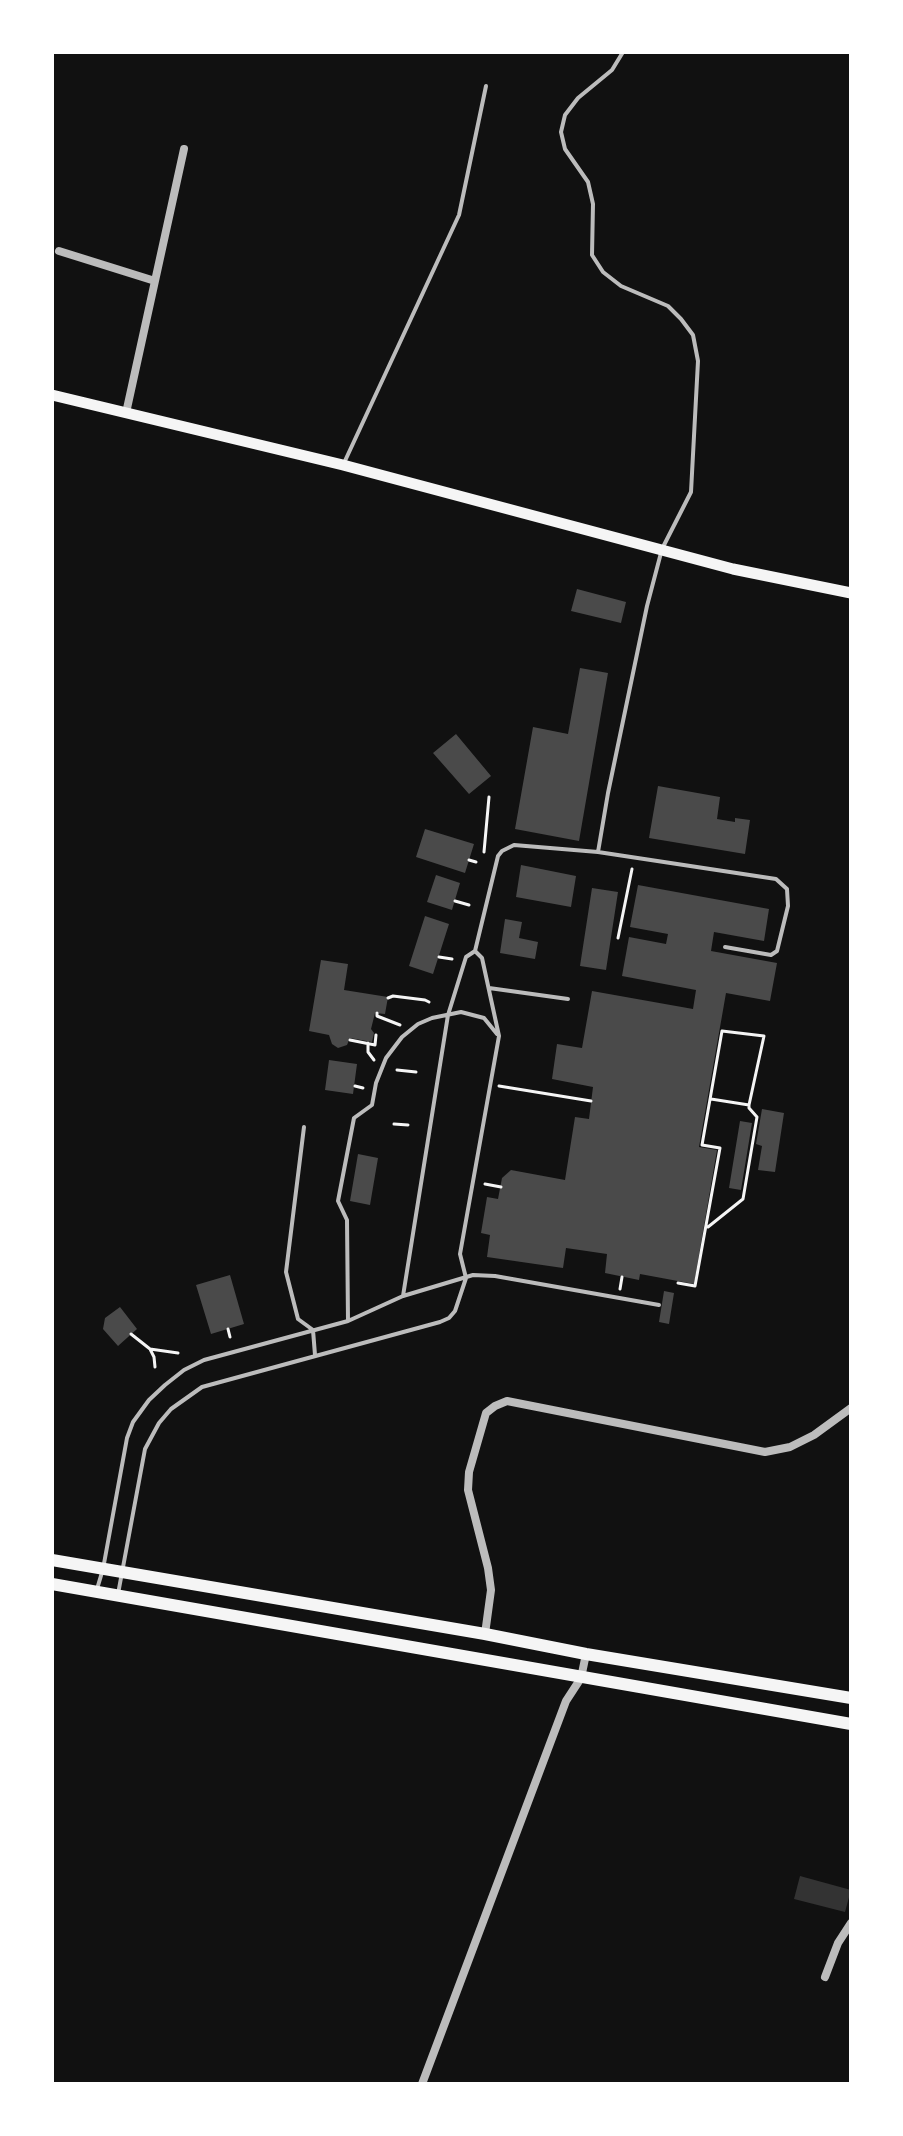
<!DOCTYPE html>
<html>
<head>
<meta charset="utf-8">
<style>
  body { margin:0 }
  #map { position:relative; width:903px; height:2136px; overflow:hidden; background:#111; font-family:Figtree,sans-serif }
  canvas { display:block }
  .frame { position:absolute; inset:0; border:54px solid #fff; pointer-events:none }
</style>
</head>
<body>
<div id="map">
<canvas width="903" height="2136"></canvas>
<div class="frame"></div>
</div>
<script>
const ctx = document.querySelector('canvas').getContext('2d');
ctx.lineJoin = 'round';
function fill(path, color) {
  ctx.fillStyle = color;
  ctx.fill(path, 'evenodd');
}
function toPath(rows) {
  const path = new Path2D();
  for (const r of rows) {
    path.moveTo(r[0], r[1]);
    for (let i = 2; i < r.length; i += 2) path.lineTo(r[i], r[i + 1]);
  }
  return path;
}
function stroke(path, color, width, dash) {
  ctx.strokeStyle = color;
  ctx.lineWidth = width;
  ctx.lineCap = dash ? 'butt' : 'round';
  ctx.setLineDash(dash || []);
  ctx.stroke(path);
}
fill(toPath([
  [800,1876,851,1890,845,1912,794,1899]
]), '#333');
fill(toPath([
  [577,589,626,602,621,623,571,611],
  [580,668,608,673,579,841,515,829,533,727,568,734],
  [456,734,491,776,469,794,433,753],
  [658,786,720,797,717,819,735,822,735,818,750,820,745,854,649,838],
  [425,829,474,844,465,873,416,857],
  [521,865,576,876,571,907,516,897],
  [436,875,460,883,452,910,427,902],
  [638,885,769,909,764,941,714,932,711,951,777,963,770,1001,726,993,699,1147,717,1150,694,1284,640,1274,639,1280,605,1273,607,1254,566,1248,563,1268,487,1257,490,1235,481,1233,487,1197,498,1199,502,1178,511,1170,565,1180,575,1117,589,1119,593,1087,552,1079,557,1044,582,1048,592,991,693,1009,696,990,622,976,629,937,666,944,668,934,630,927],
  [592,888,618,892,606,970,580,966],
  [425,916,449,924,433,974,409,966],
  [505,919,522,922,519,938,538,942,535,959,500,953],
  [321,960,348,964,344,990,388,997,385,1014,375,1013,371,1029,374,1033,372,1042,350,1038,347,1045,338,1048,332,1044,329,1035,309,1031],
  [329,1060,357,1064,353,1094,325,1090],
  [762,1109,784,1113,775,1172,758,1170,762,1146,756,1144],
  [740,1121,752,1123,741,1190,729,1188],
  [358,1154,378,1158,370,1205,350,1201],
  [230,1275,244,1324,211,1334,196,1285],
  [664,1291,674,1293,669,1324,659,1322],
  [120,1307,137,1329,118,1346,103,1329,105,1318]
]), '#4a4a4a');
stroke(toPath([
  [484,852,489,797],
  [469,860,476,862],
  [455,901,469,905],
  [618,938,632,869],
  [439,957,452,959],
  [388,998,393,996,425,1000,429,1002],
  [377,1013,377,1016,400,1025],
  [350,1040,375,1045,376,1035],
  [368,1043,368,1052,374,1060],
  [397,1070,416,1072],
  [355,1086,363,1088],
  [499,1086,591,1101],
  [394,1124,408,1125],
  [485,1184,501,1187],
  [708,1227,743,1199,757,1117,749,1108,749,1105],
  [678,1283,695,1286,720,1148,702,1145,722,1031,764,1036,749,1105,711,1099],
  [620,1289,622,1277],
  [228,1329,230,1337],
  [131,1334,150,1349,178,1353],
  [150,1349,154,1357,155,1367]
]), '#f5f5f5', 3);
stroke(toPath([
  [344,463,459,215,486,86],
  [598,852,608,793,647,606,662,549,691,492,698,361,693,335,681,319,668,306,621,286,603,272,592,255,593,204,588,182,565,149,561,132,565,115,578,98,612,70,623,52],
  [489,988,568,999],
  [304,1127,286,1272,298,1319,313,1330,315,1355],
  [403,1296,448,1015,466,957,475,951,498,856,502,851,514,845,598,852,776,879,787,889,788,906,777,951,771,955,725,947],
  [348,1321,347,1220,338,1201,354,1118,372,1105,376,1083,386,1058,402,1037,418,1024,432,1018,461,1012,484,1018,497,1034],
  [97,1589,103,1569,127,1438,133,1422,149,1400,165,1385,184,1370,204,1360,348,1321,403,1296,473,1275,495,1276,659,1305],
  [118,1594,145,1449,159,1423,171,1409,202,1387,440,1322,449,1318,455,1311,466,1278,460,1254,499,1036,482,958,475,951]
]), '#bcbcbc', 4);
stroke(toPath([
  [59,251,155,281],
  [126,413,184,149],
  [485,1634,491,1590,488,1568,468,1490,469,1472,486,1413,495,1406,507,1401,765,1452,790,1447,814,1435,851,1408],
  [825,1977,838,1943,851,1923],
  [422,2084,566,1701,581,1678,586,1654]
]), '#bcbcbc', 8);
stroke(toPath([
  [52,395,343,465,733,569,851,593]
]), '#f5f5f5', 11);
stroke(toPath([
  [52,1560,485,1634,586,1654,851,1698],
  [52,1584,851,1724]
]), '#f5f5f5', 12);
</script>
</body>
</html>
